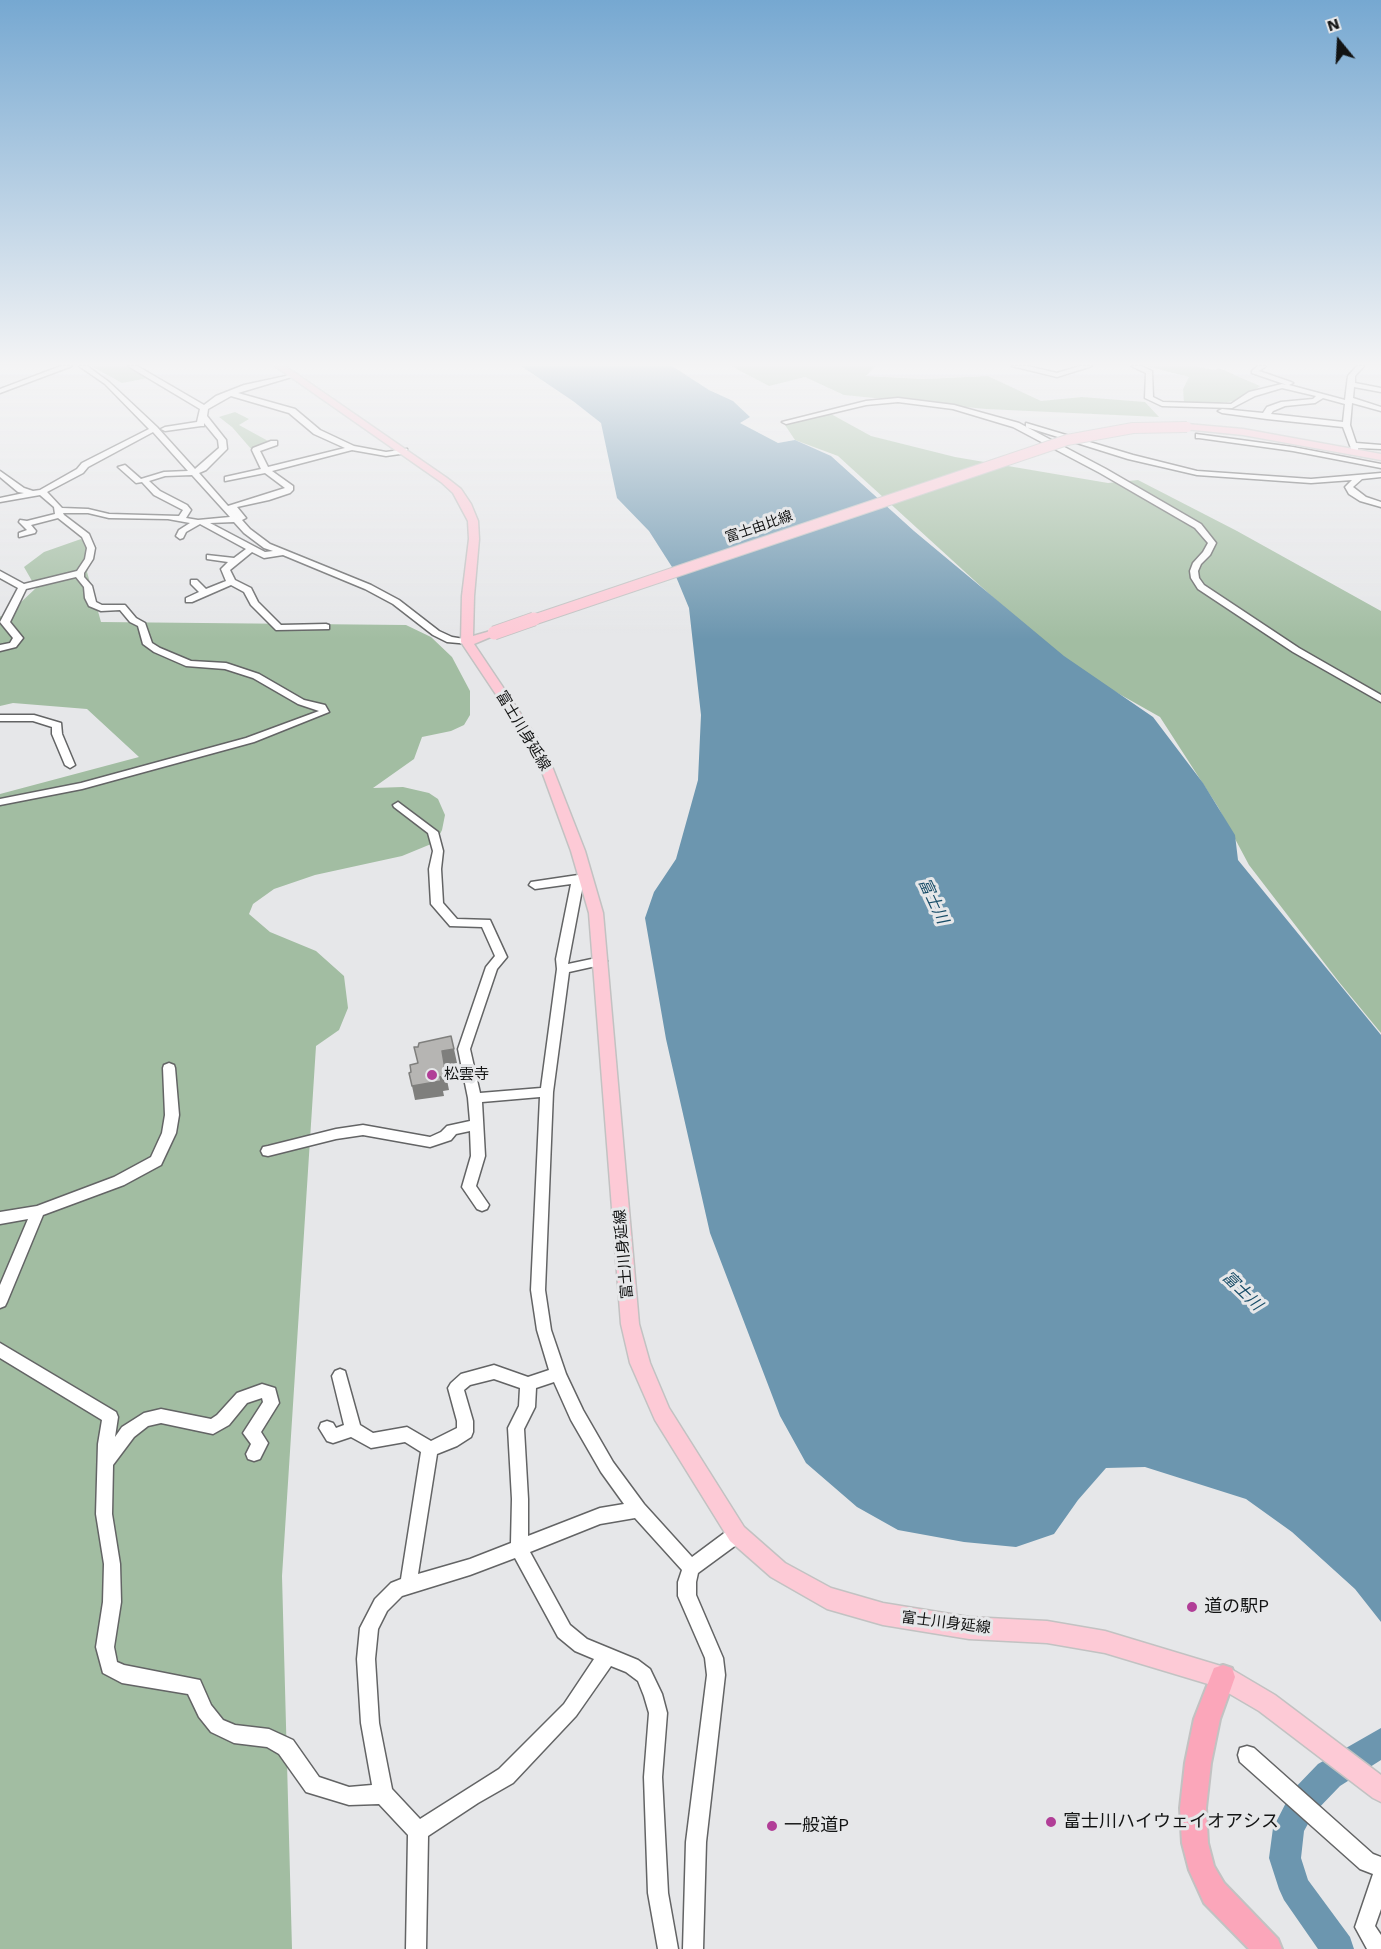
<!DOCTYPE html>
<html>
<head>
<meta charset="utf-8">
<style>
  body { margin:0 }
  #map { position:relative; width:1381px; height:1949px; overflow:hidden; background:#e6e7e9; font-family:"Work Sans",sans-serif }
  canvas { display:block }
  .north { position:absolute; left:1309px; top:12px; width:60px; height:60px; -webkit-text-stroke:4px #e6e7e9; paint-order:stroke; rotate:342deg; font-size:16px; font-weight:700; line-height:24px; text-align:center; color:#131414 }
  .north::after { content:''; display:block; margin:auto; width:21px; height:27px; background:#131414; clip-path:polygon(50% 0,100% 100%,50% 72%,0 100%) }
</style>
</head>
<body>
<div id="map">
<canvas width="1381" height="1949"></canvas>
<div class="north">N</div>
</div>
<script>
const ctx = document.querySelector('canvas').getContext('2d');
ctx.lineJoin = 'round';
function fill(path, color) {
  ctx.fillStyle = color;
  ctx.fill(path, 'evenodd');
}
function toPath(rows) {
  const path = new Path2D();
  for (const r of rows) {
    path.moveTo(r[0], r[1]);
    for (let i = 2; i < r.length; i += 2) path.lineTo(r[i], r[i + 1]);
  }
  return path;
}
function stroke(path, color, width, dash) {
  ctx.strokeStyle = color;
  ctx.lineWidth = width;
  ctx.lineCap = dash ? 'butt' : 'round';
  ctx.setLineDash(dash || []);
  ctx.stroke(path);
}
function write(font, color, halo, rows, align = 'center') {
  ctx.font = font + ' "Work Sans","Noto Sans JP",sans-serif';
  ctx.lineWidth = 6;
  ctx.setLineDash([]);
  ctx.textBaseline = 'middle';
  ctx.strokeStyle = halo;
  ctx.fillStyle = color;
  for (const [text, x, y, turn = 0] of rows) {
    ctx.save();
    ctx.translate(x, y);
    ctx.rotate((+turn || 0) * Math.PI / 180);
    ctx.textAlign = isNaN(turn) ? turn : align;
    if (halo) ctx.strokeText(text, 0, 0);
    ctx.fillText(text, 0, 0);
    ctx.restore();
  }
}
fill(toPath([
  [91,366,127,366,148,378,122,383],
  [731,366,875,366,866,376,924,379,988,376,1041,401,1082,397,1145,402,1159,417,986,409,844,395,805,377,769,386],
  [1147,366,1194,366,1215,370,1219,368,1260,386,1242,400,1220,403,1184,402,1183,389,1189,377],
  [235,412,249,419,239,425,270,442,252,450,232,427,219,417],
  [831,414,871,436,955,457,1108,483,1138,480,1237,531,1381,611,1381,1033,1339,982,1249,865,1218,807,1160,717,1066,664,838,456,795,440,785,425],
  [81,539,94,550,87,572,101,622,406,625,431,637,452,657,470,691,470,715,464,725,451,731,422,737,414,759,373,788,403,787,429,793,438,799,445,815,442,830,436,842,402,856,315,875,274,889,253,904,249,914,270,932,316,951,344,976,348,1008,339,1030,316,1046,282,1576,292,1949,0,1949,0,794,139,757,87,709,13,703,0,706,0,616,4,618,36,588,24,567,44,552]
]), '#a2bda2');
fill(toPath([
  [521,366,672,366,709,390,733,401,750,417,740,423,778,443,795,440,831,456,914,531,1064,656,1153,717,1203,783,1235,835,1238,860,1381,1035,1381,1622,1355,1589,1292,1532,1246,1499,1145,1467,1106,1468,1078,1500,1054,1534,1016,1547,964,1542,898,1530,857,1507,806,1463,780,1416,710,1233,666,1039,645,918,654,892,676,859,698,780,701,715,689,608,672,567,649,531,617,498,601,423,573,401]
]), '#6c96af');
fill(toPath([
  [1381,1728,1381,1760,1340,1786,1314,1813,1304,1831,1301,1858,1308,1880,1350,1937,1354,1949,1318,1949,1284,1900,1279,1889,1269,1858,1273,1828,1292,1791,1318,1764,1381,1728]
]), '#6c96af');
const minor = toPath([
  [61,366,72,366,0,393,0,389,61,366],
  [79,366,87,366,109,382,157,427,195,469,219,448,218,440,204,423,204,426,201,426,165,431,161,429,165,427,197,422,200,409,128,366,137,366,204,405,216,396,244,385,295,374,295,376,238,393,295,409,320,430,354,446,386,452,407,449,407,453,386,456,352,450,272,471,293,486,293,490,290,493,269,500,237,507,246,518,242,520,250,529,270,544,371,585,399,600,439,631,452,637,470,640,470,644,447,642,433,635,393,604,365,589,283,555,264,558,252,552,230,570,235,580,251,588,258,602,281,625,326,624,329,625,329,629,276,630,251,605,244,592,231,585,192,602,186,602,186,598,199,592,191,584,191,580,197,580,206,589,226,581,221,569,228,562,207,559,207,555,234,558,246,549,200,524,186,532,183,538,180,539,176,536,179,530,190,523,168,519,109,518,88,513,63,513,64,515,89,534,95,548,93,559,84,573,84,577,92,586,96,602,102,605,125,605,136,618,145,623,152,643,160,648,191,661,226,663,259,674,304,700,325,705,329,712,254,742,82,789,0,805,0,799,81,783,246,738,319,711,298,704,253,678,225,669,186,666,154,652,143,644,138,626,130,622,120,610,101,611,89,606,85,598,84,587,76,577,26,589,10,622,23,638,16,647,0,651,0,645,10,643,13,638,0,622,18,588,0,578,0,571,24,584,77,571,85,559,87,548,82,537,58,518,31,525,36,531,35,533,19,537,19,533,27,530,19,522,20,520,27,521,55,514,54,507,40,495,0,502,0,498,24,493,18,492,0,477,0,471,24,488,33,491,40,490,77,469,82,463,149,429,105,384,79,366],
  [231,396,289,413,314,434,345,448,268,467,260,451,277,445,277,441,271,441,253,448,252,450,261,469,225,477,225,481,265,473,285,488,228,506,199,473,206,470,227,449,226,440,207,416,208,409,231,396],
  [153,432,188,471,164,472,141,479,125,465,118,467,136,483,142,482,154,495,181,509,183,510,179,516,109,514,88,509,62,508,47,492,83,473,88,467,153,432],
  [192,475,230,517,198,520,186,518,191,510,187,505,160,491,149,481,165,476,192,475],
  [234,522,244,533,264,548,273,551,265,552,210,523,234,522],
  [1012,366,1027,366,1057,373,1080,366,1092,366,1057,377,1012,366],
  [1131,366,1141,366,1152,371,1153,397,1163,402,1231,404,1249,392,1282,384,1287,385,1252,373,1252,371,1258,366,1266,366,1259,371,1291,382,1293,383,1289,385,1345,400,1348,376,1357,366,1364,366,1355,376,1355,383,1381,388,1381,392,1354,387,1353,398,1381,407,1381,411,1352,403,1350,425,1356,443,1381,445,1381,449,1358,448,1358,451,1352,451,1343,427,1267,419,1222,413,1218,411,1222,409,1263,413,1267,407,1281,402,1313,399,1316,396,1282,388,1255,396,1232,408,1162,406,1145,398,1146,373,1131,366],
  [1323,398,1345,404,1343,422,1271,414,1273,411,1285,406,1315,403,1323,398],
  [898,398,954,405,1019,423,1106,469,1201,524,1216,543,1210,555,1201,564,1198,571,1199,578,1204,585,1299,648,1381,695,1381,702,1293,652,1198,589,1191,578,1190,571,1193,563,1203,552,1208,543,1195,528,1100,473,1013,427,953,409,898,402,866,405,786,424,782,422,866,401,898,398],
  [1026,423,1133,455,1197,471,1311,479,1381,473,1381,477,1362,479,1353,487,1366,497,1381,502,1381,507,1360,501,1349,494,1345,487,1352,480,1311,483,1197,475,1128,459,1026,427,1026,423],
  [1196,434,1293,447,1381,464,1381,468,1293,451,1199,438,1196,438,1196,434],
  [0,715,34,715,61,723,62,734,75,765,70,768,65,765,52,734,52,727,33,721,0,721,0,715],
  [398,802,438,832,443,851,441,869,443,903,457,919,490,920,507,957,497,969,470,1049,480,1093,541,1088,557,969,556,959,571,884,535,889,529,885,531,882,578,875,582,876,584,879,568,964,601,957,607,961,605,964,569,972,553,1092,545,1290,551,1330,566,1374,583,1410,613,1462,644,1504,692,1557,731,1528,737,1526,743,1528,745,1534,743,1540,698,1573,696,1582,696,1595,723,1658,725,1675,706,1842,703,1949,683,1949,686,1842,707,1675,705,1658,678,1596,678,1582,682,1570,635,1518,600,1524,530,1552,570,1625,587,1639,638,1660,650,1669,662,1694,667,1713,662,1777,668,1893,678,1949,658,1949,648,1893,644,1777,649,1713,644,1696,638,1681,626,1672,611,1666,576,1716,513,1783,478,1803,428,1836,426,1949,406,1949,408,1835,379,1804,349,1805,306,1792,279,1754,267,1747,234,1743,211,1732,199,1717,188,1694,122,1683,103,1673,96,1647,103,1602,104,1564,96,1514,98,1444,102,1420,0,1358,0,1343,116,1412,118,1417,115,1437,122,1427,144,1413,161,1409,211,1419,217,1415,237,1393,262,1384,275,1388,279,1403,261,1432,268,1443,260,1459,254,1461,248,1459,246,1454,251,1444,243,1433,263,1402,262,1398,247,1403,229,1425,213,1434,161,1423,148,1426,134,1437,113,1465,112,1514,120,1564,121,1602,114,1647,117,1662,124,1665,200,1680,211,1705,223,1720,235,1725,269,1729,293,1740,319,1777,349,1787,372,1785,361,1723,357,1659,360,1628,375,1599,391,1583,401,1579,421,1452,405,1442,371,1448,351,1437,333,1443,327,1441,319,1428,321,1423,327,1421,333,1423,336,1428,344,1425,332,1376,335,1371,340,1369,345,1371,360,1425,373,1433,407,1427,431,1441,457,1428,457,1421,448,1388,451,1383,461,1374,494,1365,528,1377,549,1370,537,1330,531,1290,540,1097,482,1102,485,1156,476,1186,489,1205,487,1209,482,1211,477,1209,462,1187,471,1156,470,1131,456,1134,451,1140,430,1147,363,1135,336,1139,268,1156,263,1155,261,1151,263,1147,268,1146,336,1129,363,1125,430,1137,441,1132,447,1126,470,1121,468,1098,458,1049,486,967,495,956,482,927,450,926,431,904,429,869,433,851,428,833,394,807,393,805,398,802],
  [494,1379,520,1388,519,1406,508,1428,512,1499,511,1543,470,1559,418,1574,437,1454,457,1446,471,1437,473,1432,473,1421,464,1390,470,1385,494,1379],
  [554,1382,571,1420,601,1472,624,1504,600,1508,528,1536,528,1499,524,1429,535,1407,536,1388,554,1382],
  [515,1558,558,1637,575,1651,594,1659,564,1704,499,1769,420,1819,392,1789,379,1723,375,1659,378,1629,387,1611,402,1596,470,1575,515,1558],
  [169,1063,174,1065,175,1068,179,1115,176,1133,161,1165,124,1185,43,1215,7,1302,5,1306,0,1308,0,1285,28,1219,0,1224,0,1212,37,1206,114,1177,151,1157,162,1133,165,1115,163,1068,164,1065,169,1063],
  [1247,1746,1254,1748,1373,1854,1381,1857,1381,1909,1375,1926,1381,1935,1381,1949,1367,1949,1355,1927,1373,1874,1360,1869,1240,1762,1238,1755,1240,1748,1247,1746]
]);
const major = toPath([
  [275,366,285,366,447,478,461,489,471,504,478,521,479,539,474,596,473,636,494,630,500,633,474,644,539,741,553,769,585,851,603,913,639,1324,650,1363,669,1408,744,1527,785,1563,831,1588,883,1603,969,1617,1047,1621,1105,1631,1231,1669,1275,1695,1381,1775,1381,1802,1373,1798,1259,1711,1218,1687,1105,1653,1047,1643,969,1639,883,1625,827,1609,771,1577,730,1541,655,1420,630,1363,621,1324,589,913,571,851,541,769,527,741,461,642,462,596,469,539,468,521,453,493,441,482,275,366],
  [1187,424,1243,429,1381,454,1381,460,1243,435,1184,429,1182,427,1187,424]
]);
const highway = toPath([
  [1223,1665,1232,1668,1235,1677,1220,1719,1211,1763,1206,1808,1208,1843,1214,1866,1224,1883,1278,1939,1282,1949,1249,1949,1204,1903,1189,1870,1182,1843,1180,1808,1185,1763,1194,1719,1214,1668,1223,1665]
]);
stroke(minor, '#636465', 3);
stroke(major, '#c2c2c2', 3);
stroke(highway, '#c2c2c2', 4);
fill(minor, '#fff');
fill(major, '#fdcad6');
fill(highway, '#fba6ba');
const majorBridgeFar1 = toPath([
  [530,621,1067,440,1133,428,1187,427]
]);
const majorBridge = toPath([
  [494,633,534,619]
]);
stroke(majorBridgeFar1, '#c2c2c2', 12, []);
stroke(majorBridge, '#c2c2c2', 15, []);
stroke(majorBridgeFar1, '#fdcad6', 10);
stroke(majorBridge, '#fdcad6', 13);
fill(toPath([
  [454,1049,457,1063,444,1066,442,1051],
  [446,1075,449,1090,443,1091,444,1096,415,1100,412,1086]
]), '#7f7f7d');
const building = toPath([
  [451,1036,454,1049,442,1051,446,1075,440,1077,441,1081,412,1086,409,1073,411,1072,410,1065,418,1063,414,1047,418,1047,419,1043,451,1036]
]);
fill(building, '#b6b5b3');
stroke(building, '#7f7f7d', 1.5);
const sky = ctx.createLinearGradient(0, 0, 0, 639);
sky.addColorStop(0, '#76a8d1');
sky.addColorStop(0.57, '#f4f4f5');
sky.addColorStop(1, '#f4f4f500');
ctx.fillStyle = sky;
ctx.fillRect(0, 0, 1381, 639);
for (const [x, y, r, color] of [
  [432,1075,6,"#b13e97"],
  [1192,1607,6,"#b13e97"],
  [1051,1822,6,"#b13e97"],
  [772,1826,6,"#b13e97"]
]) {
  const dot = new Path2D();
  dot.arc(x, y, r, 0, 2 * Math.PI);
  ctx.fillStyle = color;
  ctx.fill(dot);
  stroke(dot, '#e6e7e9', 2);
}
write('14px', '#131414', '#e6e7e9', [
  ["富士由比線",759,527,-19]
]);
write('15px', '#131414', '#e6e7e9', [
  ["富士川身延線",523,731,59],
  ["富士川身延線",624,1254,-95],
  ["富士川身延線",946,1623,7]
]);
write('15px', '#131414', '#e6e7e9', [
  ["松雲寺",444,1075]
], 'left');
write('italic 16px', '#184d68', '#e6e7e9', [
  ["富士川",933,901,65],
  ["富士川",1242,1291,44]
]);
write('18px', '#131414', '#e6e7e9', [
  ["道の駅P",1204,1607],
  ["富士川ハイウェイオアシス",1063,1822],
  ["一般道P",784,1826]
], 'left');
</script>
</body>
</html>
